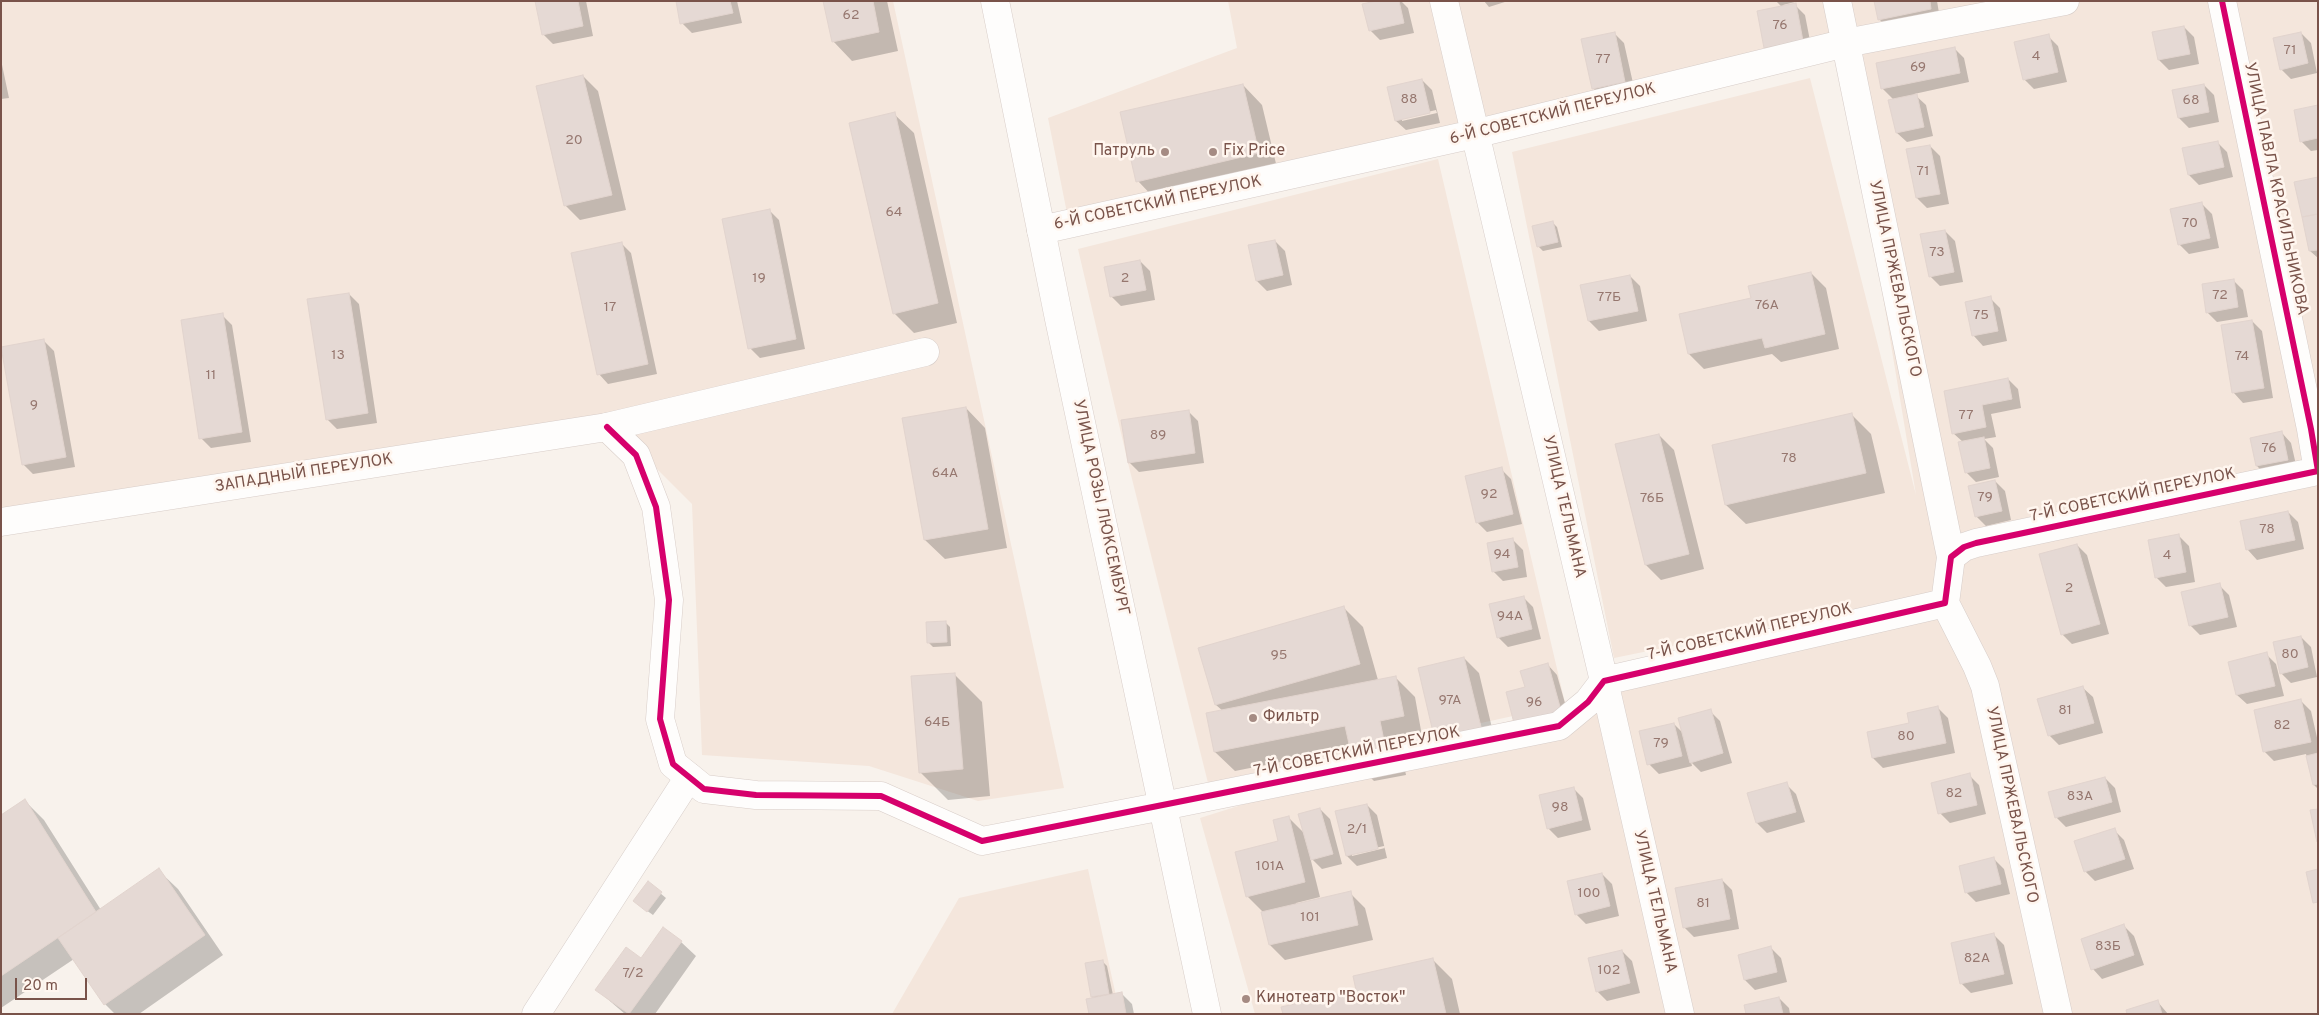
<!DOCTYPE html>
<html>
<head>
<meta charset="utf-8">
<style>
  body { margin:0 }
  #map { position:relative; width:2319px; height:1015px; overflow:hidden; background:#f8f2ec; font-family:Overpass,sans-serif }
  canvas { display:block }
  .frame { position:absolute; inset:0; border:2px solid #79534a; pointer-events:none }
  .scale { position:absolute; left:15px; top:978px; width:72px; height:22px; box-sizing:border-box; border:2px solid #79534a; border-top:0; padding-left:6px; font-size:15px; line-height:18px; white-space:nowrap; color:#79534a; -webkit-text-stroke:4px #fff6ef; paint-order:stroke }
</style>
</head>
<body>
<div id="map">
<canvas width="2319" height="1015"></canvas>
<div class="frame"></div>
<div class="scale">20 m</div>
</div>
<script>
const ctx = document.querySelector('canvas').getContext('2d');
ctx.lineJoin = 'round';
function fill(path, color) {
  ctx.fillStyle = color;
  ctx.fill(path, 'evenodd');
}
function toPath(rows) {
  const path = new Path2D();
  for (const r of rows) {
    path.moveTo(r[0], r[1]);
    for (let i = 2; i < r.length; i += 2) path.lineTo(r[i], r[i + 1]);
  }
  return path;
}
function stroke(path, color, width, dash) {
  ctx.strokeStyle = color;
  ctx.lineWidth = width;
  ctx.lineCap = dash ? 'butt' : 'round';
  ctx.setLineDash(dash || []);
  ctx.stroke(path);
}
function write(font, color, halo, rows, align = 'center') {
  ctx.font = font + ' Overpass,sans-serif';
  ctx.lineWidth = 5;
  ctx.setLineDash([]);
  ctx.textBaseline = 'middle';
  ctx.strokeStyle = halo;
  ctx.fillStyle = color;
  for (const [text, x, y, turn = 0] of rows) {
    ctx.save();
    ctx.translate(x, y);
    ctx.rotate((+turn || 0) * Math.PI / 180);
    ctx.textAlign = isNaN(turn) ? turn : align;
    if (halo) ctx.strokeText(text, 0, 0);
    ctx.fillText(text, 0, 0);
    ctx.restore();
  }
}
fill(toPath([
  [1,1,893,1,1064,788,978,801,869,766,702,755,692,504,605,417,1,511],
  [1228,1,2318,1,2318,1014,1255,1014,1200,818,1554,707,1208,783,1128,463,1078,249,1438,159,1565,703,1785,623,1614,658,1512,152,1810,78,1916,495,1842,50,1067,213,1048,118,1237,48],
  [1088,869,1120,1014,892,1014,959,898]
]), '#f4e6dc');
fill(toPath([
  [536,1,586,1,593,36,553,44,543,34],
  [677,1,737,1,742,23,692,33,682,23],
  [824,1,887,1,898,51,852,61,833,41],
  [1381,1,1401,1,1408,8,1414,33,1380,40,1370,30],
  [1484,1,1508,1,1489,7],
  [1776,1,1799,1,1783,5,1784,7,1795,5,1805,15,1812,51,1775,58,1765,48,1759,12,1782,7],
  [1875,1,1937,1,1940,19,1889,29,1879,19],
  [2184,27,2194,37,2199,64,2169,70,2159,60],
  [1614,33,1624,43,1635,92,1603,98,1593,88],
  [2301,33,2311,43,2317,73,2291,79,2281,69],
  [2048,36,2058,46,2067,82,2034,89,2024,79],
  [1954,48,1964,58,1969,82,1914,94,1926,105,1933,136,1907,142,1897,133,1894,100,1882,88],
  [1,60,9,98,1,99],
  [583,76,598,91,626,210,580,220,565,205],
  [1422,80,1432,90,1440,123,1406,130,1396,121],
  [1436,110,1437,113,1402,121,1402,118],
  [1243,85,1262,105,1278,172,1157,201,1138,181],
  [2204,85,2214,95,2219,122,2189,128,2179,118],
  [2318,106,2318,150,2311,151,2301,141],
  [894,114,914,133,957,323,914,333,894,313],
  [2217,142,2227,152,2233,177,2199,185,2189,175],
  [1930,146,1940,156,1949,204,1927,208,1917,198],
  [2318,178,2318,258,2310,251],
  [2202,204,2212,214,2219,248,2189,254,2179,244],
  [769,210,779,220,805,349,760,358,750,348],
  [1552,222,1557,227,1562,247,1543,251,1538,246],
  [1945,231,1955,241,1963,282,1940,286,1930,276],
  [1275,241,1285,251,1292,285,1267,291,1257,281],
  [622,244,631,253,657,374,608,384,599,374],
  [1140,261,1150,271,1155,300,1121,306,1111,296],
  [1811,273,1826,288,1839,349,1781,362,1772,354,1704,369,1689,354,1753,299],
  [1630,276,1640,286,1647,321,1599,331,1589,321],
  [2233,280,2243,290,2248,317,2217,322,2207,312],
  [349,294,359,304,377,423,337,429,327,419],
  [1990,298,2000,308,2007,341,1983,346,1974,336,1966,303],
  [222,315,232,325,251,442,211,448,201,438],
  [2252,321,2262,331,2273,398,2243,403,2234,393],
  [44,341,54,351,75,467,33,474,23,464],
  [2008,379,2018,389,2021,408,1991,414,1996,437,1984,439,1993,448,1999,477,1976,482,1966,472,1963,442,1953,433],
  [966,408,985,428,1007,548,945,559,925,540],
  [1188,411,1198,421,1204,463,1139,472,1129,462],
  [1852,415,1871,434,1885,493,1746,524,1726,505],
  [2282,433,2291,443,2297,469,2267,476,2257,466,2251,439],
  [1659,435,1674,450,1704,569,1661,580,1646,565],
  [1501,469,1511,479,1522,524,1487,532,1477,522],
  [1995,481,2005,491,2011,520,1986,526,1976,516],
  [2288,512,2298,522,2304,549,2257,560,2248,550],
  [2179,536,2189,546,2195,582,2166,587,2156,577],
  [1513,540,1523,550,1527,577,1503,581,1493,571],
  [2077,545,2087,555,2109,634,2072,644,2062,634],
  [2219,585,2229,595,2237,627,2200,635,2190,625],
  [1523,597,1533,607,1541,639,1508,647,1498,637],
  [1343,607,1363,627,1378,680,1395,677,1415,697,1422,736,1399,740,1406,775,1374,781,1354,761,1351,748,1235,771,1215,752,1223,711,1216,705,1200,649],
  [945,622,950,627,951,646,933,647,929,643],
  [2301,637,2311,647,2317,677,2291,683,2281,673],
  [2266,654,2276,664,2284,696,2247,704,2237,695],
  [1464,658,1479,673,1497,749,1452,759],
  [1548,665,1557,675,1571,724,1526,687],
  [954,674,982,702,990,796,948,800,920,772],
  [2083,688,2093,697,2103,733,2059,745,2049,735],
  [2301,701,2311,711,2318,742,2318,789,2314,785,2306,754,2274,761,2264,751],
  [1938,708,1948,718,1955,753,1883,768,1873,758,1910,724],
  [1710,711,1720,721,1732,763,1701,772,1691,762,1692,766,1659,774,1649,764,1674,724,1683,733],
  [1969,775,1979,785,1986,814,1950,823,1940,813],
  [2105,778,2115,788,2121,812,2066,827,2056,817],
  [1786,784,1796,794,1805,822,1767,833,1757,823],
  [1573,788,1583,798,1591,830,1558,838,1548,828],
  [24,800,44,820,101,910,158,870,178,889,223,955,139,1014,115,1014,105,1004,74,959,1,1008,1,816],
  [1367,805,1377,815,1387,858,1357,866,1347,856],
  [1384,846,1385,848,1352,856,1352,853],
  [1320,809,1330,819,1342,864,1322,869,1310,857,1320,897,1296,903,1297,905,1350,893,1365,908,1373,940,1285,960,1270,945,1263,912,1247,896,1280,842,1289,818,1305,834],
  [2114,830,2124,840,2134,869,2095,881,2085,871],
  [1994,859,2004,869,2010,894,1976,902,1966,892],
  [1602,874,1612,884,1619,916,1586,924,1576,914],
  [1722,880,1732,890,1739,929,1694,937,1684,927],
  [648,883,666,898,653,915,639,905],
  [2124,926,2134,936,2144,965,2102,979,2093,969],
  [1994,935,2004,945,2013,984,1971,993,1961,983],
  [681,942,696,956,655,1014,625,1014,597,990,641,959],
  [1771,948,1781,958,1787,982,1755,990,1745,980,1739,956],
  [1622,951,1632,961,1640,993,1607,1001,1597,991],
  [1432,959,1452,979,1460,1014,1284,1014,1358,991],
  [1103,962,1107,966,1113,995,1122,994,1132,1004,1134,1014,1090,1014,1094,999,1092,997],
  [1779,998,1789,1008,1790,1014,1747,1014],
  [2157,1001,2168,1014,2129,1014]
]), '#0003');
const building = toPath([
  [535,1,578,1,583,26,542,35,535,1],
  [676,1,730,1,733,13,680,24,676,1],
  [823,1,873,1,879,32,832,42,823,1],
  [1376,1,1399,1,1404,23,1369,31,1362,4,1376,1],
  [1874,1,1930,1,1931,9,1878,20,1874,1],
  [1796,3,1803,41,1764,48,1757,11,1796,3],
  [2184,26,2190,54,2158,60,2152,32,2184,26],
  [1615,32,1625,82,1592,89,1581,39,1615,32],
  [2301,32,2308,63,2280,70,2273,38,2301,32],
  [2049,34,2058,72,2023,80,2014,42,2049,34],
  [1955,47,1960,73,1881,89,1876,63,1955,47],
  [583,75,612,195,564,206,536,86,583,75],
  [1422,79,1430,113,1395,121,1387,87,1422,79],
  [1243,84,1259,153,1136,182,1120,112,1243,84],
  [2204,84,2209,112,2178,118,2172,90,2204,84],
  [1917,94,1924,127,1896,133,1888,100,1917,94],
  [2318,105,2318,138,2300,142,2294,110,2318,105],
  [895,112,938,303,893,314,849,123,895,112],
  [2218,141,2224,167,2188,175,2182,148,2218,141],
  [1930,145,1940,194,1916,198,1906,149,1930,145],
  [2318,177,2318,214,2302,217,2294,182,2318,177],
  [2202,202,2210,238,2178,245,2170,209,2202,202],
  [770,209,796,339,748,349,722,219,770,209],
  [2318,214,2318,250,2309,251,2302,217,2318,214],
  [1553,221,1558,242,1537,247,1532,226,1553,221],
  [1945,230,1954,272,1929,277,1920,234,1945,230],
  [1275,240,1283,275,1256,281,1248,245,1275,240],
  [622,242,648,364,597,375,571,253,622,242],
  [1140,260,1146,290,1110,297,1104,267,1140,260],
  [1811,272,1825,334,1765,348,1762,338,1688,354,1679,314,1751,298,1748,286,1811,272],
  [1630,275,1638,311,1588,321,1580,285,1630,275],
  [2234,279,2238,307,2206,313,2202,284,2234,279],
  [349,293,368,413,326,420,307,299,349,293],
  [1991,296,1998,331,1972,336,1965,302,1991,296],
  [223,313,242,432,199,439,181,320,223,313],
  [2252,320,2264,388,2232,393,2221,325,2252,320],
  [44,339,66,457,22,465,1,347,44,339],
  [2008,378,2012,399,1982,405,1986,427,1952,434,1944,391,2008,378],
  [966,407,988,529,924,540,902,418,966,407],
  [1189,410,1195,453,1128,463,1121,420,1189,410],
  [1852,413,1866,473,1725,505,1712,445,1852,413],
  [2282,431,2288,460,2256,466,2250,438,2282,431],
  [1659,434,1689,554,1645,565,1615,444,1659,434],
  [1984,437,1990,468,1965,473,1958,442,1984,437],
  [1502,467,1513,514,1476,523,1465,476,1502,467],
  [1995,480,2002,511,1975,517,1968,486,1995,480],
  [2288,511,2295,540,2246,550,2240,521,2288,511],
  [2179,534,2186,572,2155,578,2148,540,2179,534],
  [1513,538,1518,567,1492,572,1487,543,1513,538],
  [2077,544,2100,624,2061,635,2039,554,2077,544],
  [2220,583,2228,617,2189,626,2181,592,2220,583],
  [1524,596,1532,629,1497,638,1489,604,1524,596],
  [1344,606,1360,664,1215,705,1198,648,1344,606],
  [946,621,947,642,927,643,926,622,946,621],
  [2301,636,2308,667,2280,674,2273,642,2301,636],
  [2267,652,2275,686,2236,695,2228,662,2267,652],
  [1464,657,1483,735,1436,745,1418,668,1464,657],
  [1548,663,1562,714,1515,727,1506,692,1525,687,1520,671,1548,663],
  [955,673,963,769,919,773,911,676,955,673],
  [1396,676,1404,716,1380,721,1387,755,1353,762,1345,726,1214,752,1206,713,1396,676],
  [2083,686,2094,723,2048,736,2037,699,2083,686],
  [2301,699,2311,742,2263,752,2254,710,2301,699],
  [1938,706,1946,743,1872,758,1867,732,1909,723,1907,713,1938,706],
  [1711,709,1723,753,1690,763,1678,718,1711,709],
  [1674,723,1682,756,1647,765,1639,731,1674,723],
  [2318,753,2318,784,2313,785,2306,756,2318,753],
  [1970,773,1977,805,1938,814,1931,783,1970,773],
  [2105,777,2112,802,2055,818,2048,792,2105,777],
  [1787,782,1796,812,1756,823,1747,793,1787,782],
  [1574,787,1582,820,1547,829,1539,795,1574,787],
  [25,799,96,912,1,976,1,815,25,799],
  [1367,804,1378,849,1346,856,1335,811,1367,804],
  [1320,808,1333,854,1311,860,1298,814,1320,808],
  [2318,809,2318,842,2317,842,2310,810,2318,809],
  [1289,816,1305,882,1246,897,1235,852,1278,841,1273,820,1289,816],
  [2115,828,2125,859,2084,872,2074,841,2115,828],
  [1994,857,2001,884,1965,893,1959,866,1994,857],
  [159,868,205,935,104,1005,58,938,159,868],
  [2318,869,2318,902,2313,903,2306,872,2318,869],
  [1602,873,1610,906,1575,915,1567,881,1602,873],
  [1722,879,1730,919,1683,928,1675,888,1722,879],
  [648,881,662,892,647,912,633,901,648,881],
  [1351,891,1358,925,1269,945,1261,912,1351,891],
  [2124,924,2134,955,2091,970,2081,939,2124,924],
  [663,927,682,941,629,1014,595,990,626,947,641,958,663,927],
  [1994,933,2004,974,1960,984,1951,943,1994,933],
  [1771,946,1777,972,1744,980,1738,955,1771,946],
  [1622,950,1630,983,1596,992,1588,958,1622,950],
  [1433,958,1446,1014,1283,1014,1281,1007,1356,990,1353,976,1433,958],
  [1103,960,1109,994,1091,997,1085,963,1103,960],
  [1122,992,1126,1014,1089,1014,1086,999,1122,992],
  [1779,997,1783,1014,1746,1014,1744,1005,1779,997],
  [2158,1000,2162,1014,2127,1014,2126,1010,2158,1000]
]);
fill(building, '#e5d9d4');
stroke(building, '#e2d4ce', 1);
const street = toPath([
  [1444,1,1604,681,1680,1014],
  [1837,1,1951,557],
  [1041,230,1474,134,1846,43,2065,1],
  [607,427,925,352],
  [1945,603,1977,666,1985,686,2058,1014],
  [1163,806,1559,726,1588,702,1604,681,1945,603,1951,557,1964,547,1976,543,2318,471,2311,429,2222,1],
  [536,1014,689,777]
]);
const secondary = toPath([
  [995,1,1059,319,1207,1014],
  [1,522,607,427,636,455,656,507,669,600,660,719,673,764,704,789,756,795,881,796,982,841,1163,806]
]);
stroke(street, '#d7cdc9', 29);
stroke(secondary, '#d8cdc8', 29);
stroke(street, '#fefdfc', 28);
stroke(secondary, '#fefdfc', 28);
stroke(toPath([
  [607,427,636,455,656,507,669,600,660,719,673,764,704,789,756,795,881,796,982,841,1559,726,1588,702,1604,681,1945,603,1951,557,1964,547,1976,543,2318,471,2311,429,2222,1]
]), '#d6006c', 6);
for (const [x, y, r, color] of [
  [1165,152,5,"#a58b83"],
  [1213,152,5,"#a58b83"],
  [1253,718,5,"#a58b83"],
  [1246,999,5,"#a58b83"]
]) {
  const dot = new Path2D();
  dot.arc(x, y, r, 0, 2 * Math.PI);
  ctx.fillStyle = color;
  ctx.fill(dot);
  stroke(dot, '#fff6ef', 2);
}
write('14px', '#96776f', null, [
  ["62",851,16],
  ["76",1780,26],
  ["71",2290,51],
  ["4",2036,57],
  ["77",1603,60],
  ["69",1918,68],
  ["88",1409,100],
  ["68",2191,101],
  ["20",574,141],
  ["71",1923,172],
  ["64",894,213],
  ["70",2190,224],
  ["73",1937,253],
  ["19",759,279],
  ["2",1125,279],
  ["72",2220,296],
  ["77Б",1609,298],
  ["76А",1767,306],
  ["17",610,308],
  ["75",1981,316],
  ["13",338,356],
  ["74",2242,357],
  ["11",211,376],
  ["9",34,406],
  ["77",1966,416],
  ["89",1158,436],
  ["76",2269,449],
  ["78",1789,459],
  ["64А",945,474],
  ["92",1489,495],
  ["79",1985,498],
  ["76Б",1652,499],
  ["78",2267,530],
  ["94",1502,555],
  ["4",2167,556],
  ["2",2069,589],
  ["94А",1510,617],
  ["80",2290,655],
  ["95",1279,656],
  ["97А",1450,701],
  ["96",1534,703],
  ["81",2065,711],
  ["64Б",937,723],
  ["82",2282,726],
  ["80",1906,737],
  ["79",1661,744],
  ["82",1954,794],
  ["83А",2080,797],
  ["98",1560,808],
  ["2/1",1357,830],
  ["101А",1270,867],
  ["100",1589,894],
  ["81",1703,904],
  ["101",1310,918],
  ["83Б",2108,947],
  ["82А",1977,959],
  ["102",1609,971],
  ["7/2",633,974]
]);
write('16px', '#79534a', '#fff6ef', [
  ["6-Й СОВЕТСКИЙ ПЕРЕУЛОК",1553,115,-14],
  ["УЛИЦА ПАВЛА КРАСИЛЬНИКОВА",2275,189,78],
  ["6-Й СОВЕТСКИЙ ПЕРЕУЛОК",1158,204,-12],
  ["УЛИЦА ПРЖЕВАЛЬСКОГО",1894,279,78],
  ["ЗАПАДНЫЙ ПЕРЕУЛОК",304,474,-9],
  ["7-Й СОВЕТСКИЙ ПЕРЕУЛОК",2133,496,-12],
  ["УЛИЦА ТЕЛЬМАНА",1563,507,77],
  ["УЛИЦА РОЗЫ ЛЮКСЕМБУРГ",1100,508,78],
  ["7-Й СОВЕТСКИЙ ПЕРЕУЛОК",1750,633,-13],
  ["7-Й СОВЕТСКИЙ ПЕРЕУЛОК",1357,753,-11],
  ["УЛИЦА ПРЖЕВАЛЬСКОГО",2011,805,78],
  ["УЛИЦА ТЕЛЬМАНА",1654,902,77]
]);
write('16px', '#79534a', '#fff6ef', [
  ["Патруль",1155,152,"right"],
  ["Fix Price",1223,152],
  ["Фильтр",1263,718],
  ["Кинотеатр \"Восток\"",1256,999]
], 'left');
</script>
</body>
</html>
